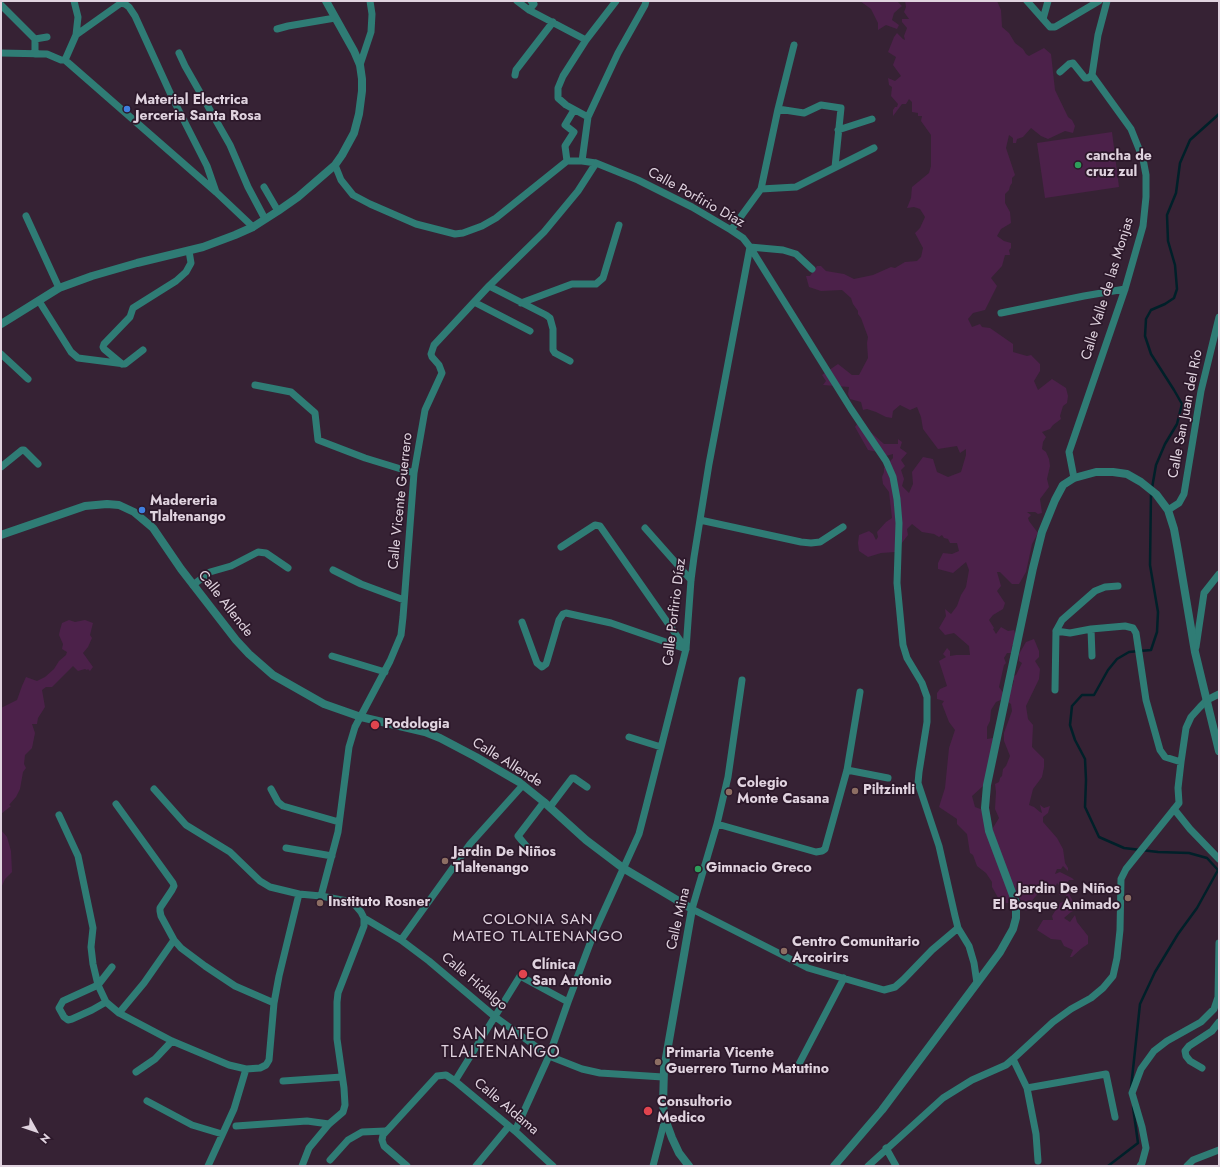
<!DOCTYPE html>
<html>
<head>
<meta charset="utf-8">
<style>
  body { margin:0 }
  #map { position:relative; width:1220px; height:1167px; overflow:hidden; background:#362234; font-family:Jost,sans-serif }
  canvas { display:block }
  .frame { position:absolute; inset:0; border:2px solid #e0d3df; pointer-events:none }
  .north { position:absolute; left:16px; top:1111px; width:40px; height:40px; -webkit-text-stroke:3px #2c182a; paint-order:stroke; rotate:130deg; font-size:11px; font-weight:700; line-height:16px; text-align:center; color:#e0d3df }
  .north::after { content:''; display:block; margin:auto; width:14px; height:18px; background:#e0d3df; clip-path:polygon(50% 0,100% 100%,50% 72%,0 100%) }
</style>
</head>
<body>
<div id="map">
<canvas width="1220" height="1167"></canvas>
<div class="frame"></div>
<div class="north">N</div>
</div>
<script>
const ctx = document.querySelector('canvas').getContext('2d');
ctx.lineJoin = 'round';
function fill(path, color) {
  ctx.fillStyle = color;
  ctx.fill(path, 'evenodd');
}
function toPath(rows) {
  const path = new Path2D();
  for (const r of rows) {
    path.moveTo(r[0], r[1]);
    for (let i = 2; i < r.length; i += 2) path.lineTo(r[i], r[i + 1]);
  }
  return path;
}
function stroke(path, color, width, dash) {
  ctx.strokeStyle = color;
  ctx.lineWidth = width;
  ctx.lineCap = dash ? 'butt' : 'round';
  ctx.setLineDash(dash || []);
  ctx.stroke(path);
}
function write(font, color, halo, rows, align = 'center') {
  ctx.font = font + ' Jost,sans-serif';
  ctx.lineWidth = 3.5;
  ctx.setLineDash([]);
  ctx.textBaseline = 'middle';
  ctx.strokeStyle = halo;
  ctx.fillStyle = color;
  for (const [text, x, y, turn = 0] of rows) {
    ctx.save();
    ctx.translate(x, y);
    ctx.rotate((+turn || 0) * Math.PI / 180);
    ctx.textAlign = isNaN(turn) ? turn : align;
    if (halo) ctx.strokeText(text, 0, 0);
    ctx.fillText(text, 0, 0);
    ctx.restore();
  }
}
fill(toPath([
  [860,1,897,1,902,6,894,13,892,20,899,25,897,29,886,25,878,30,878,23,871,9],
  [905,1,997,1,1001,10,1002,27,1009,33,1015,43,1023,49,1026,54,1029,56,1044,48,1051,54,1055,90,1068,117,1072,120,1075,126,1073,133,1065,131,1048,139,1041,136,1031,128,1023,137,1017,139,1016,143,1013,143,1013,138,1009,135,1006,148,1015,175,1012,178,1012,183,1010,186,1009,190,1005,194,1005,203,1010,212,1011,223,1001,229,997,236,1004,241,1011,243,1011,248,1009,250,1010,255,1005,255,1002,266,991,278,997,286,985,310,973,313,968,319,972,327,980,324,982,327,990,328,1013,344,1013,352,1027,356,1031,355,1040,364,1040,371,1034,381,1038,390,1052,379,1066,388,1068,396,1067,403,1063,406,1060,416,1061,419,1053,425,1050,429,1042,432,1046,437,1043,442,1042,449,1046,452,1049,459,1050,466,1047,479,1049,487,1040,499,1042,513,1038,514,1035,512,1027,512,1031,515,1028,518,1029,521,1038,533,1032,544,1026,572,1019,584,1012,584,1000,572,997,572,1001,586,997,591,1005,603,1003,609,993,615,989,620,994,628,993,629,996,634,1001,627,1008,631,1014,630,1019,645,1012,645,1011,653,1007,653,1004,658,1006,663,1004,665,999,687,1004,694,1003,699,996,702,991,710,990,721,987,727,987,739,993,738,992,778,972,796,975,807,983,810,991,831,999,818,995,809,996,792,995,784,999,782,1000,778,1002,776,1003,769,1006,766,1010,756,1004,741,1004,733,1012,711,1011,704,1008,702,1006,697,1013,685,1014,680,1010,681,1008,679,1016,675,1022,663,1019,661,1019,654,1026,642,1034,639,1039,651,1039,657,1035,661,1040,669,1039,679,1026,706,1028,719,1033,725,1032,747,1044,759,1044,767,1042,777,1033,789,1029,805,1034,807,1040,812,1042,813,1040,805,1044,808,1050,806,1048,813,1043,817,1043,822,1057,838,1063,849,1065,863,1068,868,1068,871,1063,866,1061,869,1057,869,1055,874,1060,872,1072,878,1074,880,1069,880,1065,886,1075,905,1075,910,1071,912,1064,918,1070,922,1075,915,1077,922,1088,936,1088,944,1082,948,1072,957,1070,957,1073,950,1064,946,1061,940,1051,939,1037,930,1043,920,1053,920,1052,916,1060,903,1065,901,1066,895,1059,895,1059,885,1057,883,1052,895,1045,894,1046,887,1042,889,1029,904,1026,911,1022,901,1017,896,1014,885,1008,883,1012,893,1009,903,1001,903,992,887,992,882,986,873,977,866,973,855,970,853,967,834,957,824,957,819,939,807,945,788,949,748,955,730,949,722,942,704,944,701,937,699,937,693,940,689,947,686,939,661,946,657,943,654,947,648,950,651,950,656,956,655,970,655,969,646,954,633,945,635,939,628,946,616,945,609,951,614,957,606,961,595,966,587,969,570,966,562,953,573,938,569,938,563,943,553,952,554,959,551,957,543,950,543,948,539,944,538,942,535,939,537,934,534,922,532,912,524,907,529,908,535,895,552,881,553,868,557,859,551,858,543,859,535,869,531,873,534,876,540,878,537,877,532,886,522,892,518,889,492,883,484,882,477,884,472,884,468,893,458,893,454,886,456,878,452,868,450,855,427,857,424,866,428,884,444,898,444,898,439,902,442,900,448,907,453,901,460,905,466,901,470,904,479,902,486,909,493,913,484,912,472,923,457,933,459,937,472,948,477,961,472,966,455,966,449,960,453,957,446,938,449,923,429,921,417,917,407,910,410,900,405,893,411,892,418,886,417,876,412,867,409,863,410,861,402,850,399,848,394,849,387,823,385,826,381,822,375,838,364,852,375,859,375,868,358,867,343,868,337,861,318,858,314,858,311,853,304,851,298,842,290,821,291,809,287,806,276,810,276,817,266,821,266,826,271,844,274,854,279,873,275,891,267,895,268,905,262,917,261,921,257,923,248,915,233,920,228,925,217,920,209,914,207,907,208,911,198,912,187,929,173,931,166,931,135,921,121,922,116,918,116,918,113,912,112,912,102,909,99,906,104,902,104,893,116,893,110,895,107,897,107,898,104,891,96,892,87,889,85,888,78,895,81,901,76,893,65,896,57,888,52,894,37,897,33,903,39,905,40,904,36,907,28,902,22,902,19,909,19,904,12,906,7],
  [1112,132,1119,187,1045,198,1037,143],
  [69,620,75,622,85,620,93,623,90,635,92,638,88,647,83,653,93,667,90,671,88,669,87,670,85,669,78,671,73,666,52,687,46,687,42,690,45,707,38,718,37,724,32,724,35,733,32,748,25,755,24,764,26,768,23,772,20,789,16,797,9,805,11,806,1,814,1,818,1,708,17,700,22,686,26,677,37,681,45,677,54,669,59,661,66,655,67,652,62,649,63,644,59,635,60,630,62,623],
  [1,830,7,837,11,851,12,872,5,879,1,888]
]), '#4c214a');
stroke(toPath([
  [1152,488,1156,465,1165,444,1177,424,1182,404,1174,390,1151,354,1145,336,1146,319,1151,310,1165,304,1174,298,1177,289,1175,265,1168,241,1167,215,1176,193,1180,163,1190,140,1219,114],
  [1131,1088,1140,1004,1155,972,1178,934,1197,908,1218,870,1207,858,1189,853,1158,852,1124,848,1099,837,1085,807,1086,780,1085,759,1075,740,1070,725,1072,706,1082,695,1094,695,1108,670,1117,659,1129,652,1151,650,1157,632,1158,612,1150,565,1151,493],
  [1108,1166,1138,1143,1133,1107]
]), '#002029', 2.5);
stroke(toPath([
  [517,1,529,10,586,40],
  [1027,1,1050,27,1055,27,1099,1],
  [1,5,35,39,35,54],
  [529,10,534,4,531,1],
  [1043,19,1048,1],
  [277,29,288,26,335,18],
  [76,35,121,3,125,4,129,7,135,16,172,97,207,166,216,192],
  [35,39,47,37],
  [1,53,47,54,61,60,65,60],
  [179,53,185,66,230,145,248,187,265,219],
  [65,60,216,192,253,227],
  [65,60,76,35,78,17,74,1],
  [360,65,371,32,372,14,370,1],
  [1060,72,1069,64,1073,63,1085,78,1088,78,1092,75],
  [515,75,516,70,553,22],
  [778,109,804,113,821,105,841,108,835,167],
  [588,117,566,105,558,98,558,88,563,76,586,40,616,1],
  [838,130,872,119],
  [567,161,565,146,574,132,565,125,574,110],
  [582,161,588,117,618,53,645,5,646,1],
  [335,165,341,180,353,195,370,204,416,224,455,234,463,233,482,226,496,218,567,161,582,161,596,163,638,180,692,207,731,230,743,238,750,247,851,409,886,461,893,477,897,499,899,523,897,583,903,645,907,658,922,683,927,697,927,722,919,772,918,783,939,846,955,916,958,928,969,946,974,963,977,983],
  [264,187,278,211],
  [761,189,796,187,874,148],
  [26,216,59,288],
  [731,230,761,189,778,109,794,45],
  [750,247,783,250,796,254,812,269],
  [489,286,546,315,550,318,553,329,553,350,555,353,570,361],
  [39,301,71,352,78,358,125,364,143,350],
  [474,302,530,331],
  [521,303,572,284,596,284,603,278,619,225],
  [1001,313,1084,296,1125,289],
  [1,354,28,379],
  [122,364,104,349,103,347,104,344,130,317,133,308,176,281,186,272,191,263,189,251],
  [255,385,291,392,315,413,318,440,365,458,414,473],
  [1,467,22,450,24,450,38,464],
  [1074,478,1069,452,1125,289,1143,226,1146,197,1146,175,1143,159,1131,129,1092,75,1098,35,1107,1],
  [1168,510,1179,503,1184,494,1201,391,1219,317],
  [700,520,801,542,811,543,820,542,843,527],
  [645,528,691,580],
  [561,547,595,525,600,526,686,649],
  [333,570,361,584,404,600],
  [193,585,210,572,231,566,258,552,266,553,288,568],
  [1118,586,1105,587,1095,591,1062,620,1056,631,1070,633,1091,629,1125,626,1133,628,1136,633,1146,700,1160,750,1165,757,1181,762],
  [522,622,537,663,542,667,546,664,547,661,559,620,563,614,566,613,611,623,686,649],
  [1091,629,1092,656],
  [1196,647,1204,593,1219,574],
  [332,656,385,672],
  [742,680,728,777,717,824,692,909,808,968,884,990,895,987,903,980,932,950,958,928],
  [1055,690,1056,631],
  [629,737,661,747],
  [847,770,888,778],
  [154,789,186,825,230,852,260,881,270,887,299,894,321,896,347,901,355,905,361,912,364,918,401,940,429,961,494,1016,549,1056,582,1069,600,1073,663,1077],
  [271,789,278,802,283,806,339,822],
  [116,804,173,883,174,886,172,890,160,908,160,911,161,916,174,940,181,948,205,966,235,986,274,1003],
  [550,807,572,778,574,778,587,787],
  [1174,809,1190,829,1219,859],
  [59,815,78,856,93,928,91,947,93,964,98,985,106,1002,119,1013,172,1041,229,1065,246,1069,260,1068,266,1065,269,1060,274,1003,279,976,299,894],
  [717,824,816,852,822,851,825,849,847,770,860,692],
  [527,847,518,836,544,802],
  [286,848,332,856],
  [321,896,338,832,349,747,355,727,390,661,401,635,403,617,414,473,425,410,442,373,439,365,432,357,431,354,434,345,489,286,544,232,578,191,596,163],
  [401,940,470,844,523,785],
  [106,1002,92,1010,72,1019,68,1020,64,1017,59,1008,63,1001,98,985,112,967],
  [119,1013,144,983,174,940],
  [1013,1059,1027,1088,1036,1134,1038,1161],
  [799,1064,844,978],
  [1202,1068,1190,1061,1186,1056,1185,1051,1189,1046,1212,1031,1219,1022],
  [136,1072,155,1059,172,1041],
  [283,1081,342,1077],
  [455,1081,520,976,568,1002],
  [1027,1088,1106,1074,1115,1117],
  [147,1101,192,1125,222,1134],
  [236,1126,307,1121,329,1124],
  [515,1131,549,1056,568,1002,594,933,639,834,646,807,686,649,691,580,694,557,709,464,750,247],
  [886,1148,896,1166],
  [330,1160,348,1140,362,1132,385,1131],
  [208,1166,234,1109,246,1069],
  [302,1166,309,1148,329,1124,343,1112,345,1105,344,1088,337,1039,337,1002,338,993,364,926,364,918],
  [407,1166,384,1146,382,1140,383,1135,437,1076,446,1075,455,1081,515,1131,553,1166],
  [476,1166,509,1126],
  [653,1166,665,1119],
  [868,1166,943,1098,972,1080,1006,1065,1013,1059,1053,1022,1071,1009,1091,998,1103,988,1113,976,1117,958,1120,930,1121,879,1126,869,1179,803,1178,788,1181,762,1186,728,1191,717,1200,707,1207,700,1219,694],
  [1140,1166,1142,1163,1146,1148,1142,1127,1132,1093,1141,1069,1154,1051,1167,1041,1201,1022,1214,1009,1218,997,1219,943],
  [1187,1166,1193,1160,1219,1150]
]), '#2f7c75', 7);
stroke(toPath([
  [1,324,59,288,92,276,137,263,203,247,235,235,253,227,278,211,298,197,335,165,342,155,354,133,359,114,362,91,362,79,360,65,354,51,326,1],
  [1,535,85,506,107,504,119,505,134,512,153,528,181,569,236,640,249,654,273,675,324,704,361,717,425,732,440,738,476,757,519,782,544,802,586,840,623,868,692,909,664,1069,663,1105,665,1119,672,1138,679,1153,689,1166],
  [834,1166,882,1110,977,983,1000,952,1013,929,1016,918,1016,903,989,831,985,808,987,785,1033,568,1042,532,1055,500,1063,485,1074,478,1096,472,1113,472,1127,474,1141,482,1156,494,1168,510,1174,529,1178,551,1195,652,1219,751]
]), '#2f7c75', 8);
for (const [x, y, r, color] of [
  [127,109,4,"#3f7fe0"],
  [1078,165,4,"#2e9e5b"],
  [142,510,4,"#3f7fe0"],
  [375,725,5,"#e0444e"],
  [855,791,4,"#8d6e63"],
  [729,792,4,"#8d6e63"],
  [445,861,4,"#8d6e63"],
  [698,869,4,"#2e9e5b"],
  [1128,898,4,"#8d6e63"],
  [320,903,4,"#8d6e63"],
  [784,951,4,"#8d6e63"],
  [523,974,5,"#e0444e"],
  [658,1062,4,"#8d6e63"],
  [648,1111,5,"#e0444e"]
]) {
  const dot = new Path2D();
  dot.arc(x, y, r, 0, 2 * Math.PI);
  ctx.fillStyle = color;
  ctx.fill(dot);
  stroke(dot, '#2c182a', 1.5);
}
write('bold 14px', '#e0d3df', '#2c182a', [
  ["Material Electrica",135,101],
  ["Jerceria Santa Rosa",135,117],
  ["cancha de",1086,157],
  ["cruz zul",1086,173],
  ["Madereria",150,502],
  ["Tlaltenango",150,518],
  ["Podologia",384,725],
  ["Colegio",737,784],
  ["Monte Casana",737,800],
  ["Piltzintli",863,791],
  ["Jardin De Niños",453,853],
  ["Tlaltenango",453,869],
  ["Gimnacio Greco",706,869],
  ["Jardin De Niños",1120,890,"right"],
  ["El Bosque Animado",1120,906,"right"],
  ["Instituto Rosner",328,903],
  ["Centro Comunitario",792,943],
  ["Arcoirirs",792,959],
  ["Clínica",532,966],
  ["San Antonio",532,982],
  ["Primaria Vicente",666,1054],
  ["Guerrero Turno Matutino",666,1070],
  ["Consultorio",657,1103],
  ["Medico",657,1119]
], 'left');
write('14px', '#e0d3df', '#2c182a', [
  ["Calle Porfirio Díaz",696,198,29],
  ["Calle Valle de las Monjas",1108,289,-73],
  ["Calle San Juan del Río",1186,414,-79],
  ["Calle Vicente Guerrero",401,501,-84],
  ["Calle Allende",225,604,52],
  ["Calle Porfirio Díaz",675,612,-83],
  ["Calle Allende",507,763,32],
  ["Calle Mina",679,919,-77],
  ["Calle Hidalgo",474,982,40],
  ["Calle Aldama",506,1107,40]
]);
ctx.letterSpacing = '1px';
write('15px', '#e0d3df', '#2c182a', [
  ["COLONIA SAN",538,920],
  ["MATEO TLALTENANGO",538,937]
]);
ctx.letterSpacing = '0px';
ctx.letterSpacing = '1px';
write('16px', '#e0d3df', '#2c182a', [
  ["SAN MATEO",501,1035],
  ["TLALTENANGO",501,1053]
]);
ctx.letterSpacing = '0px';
</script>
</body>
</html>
